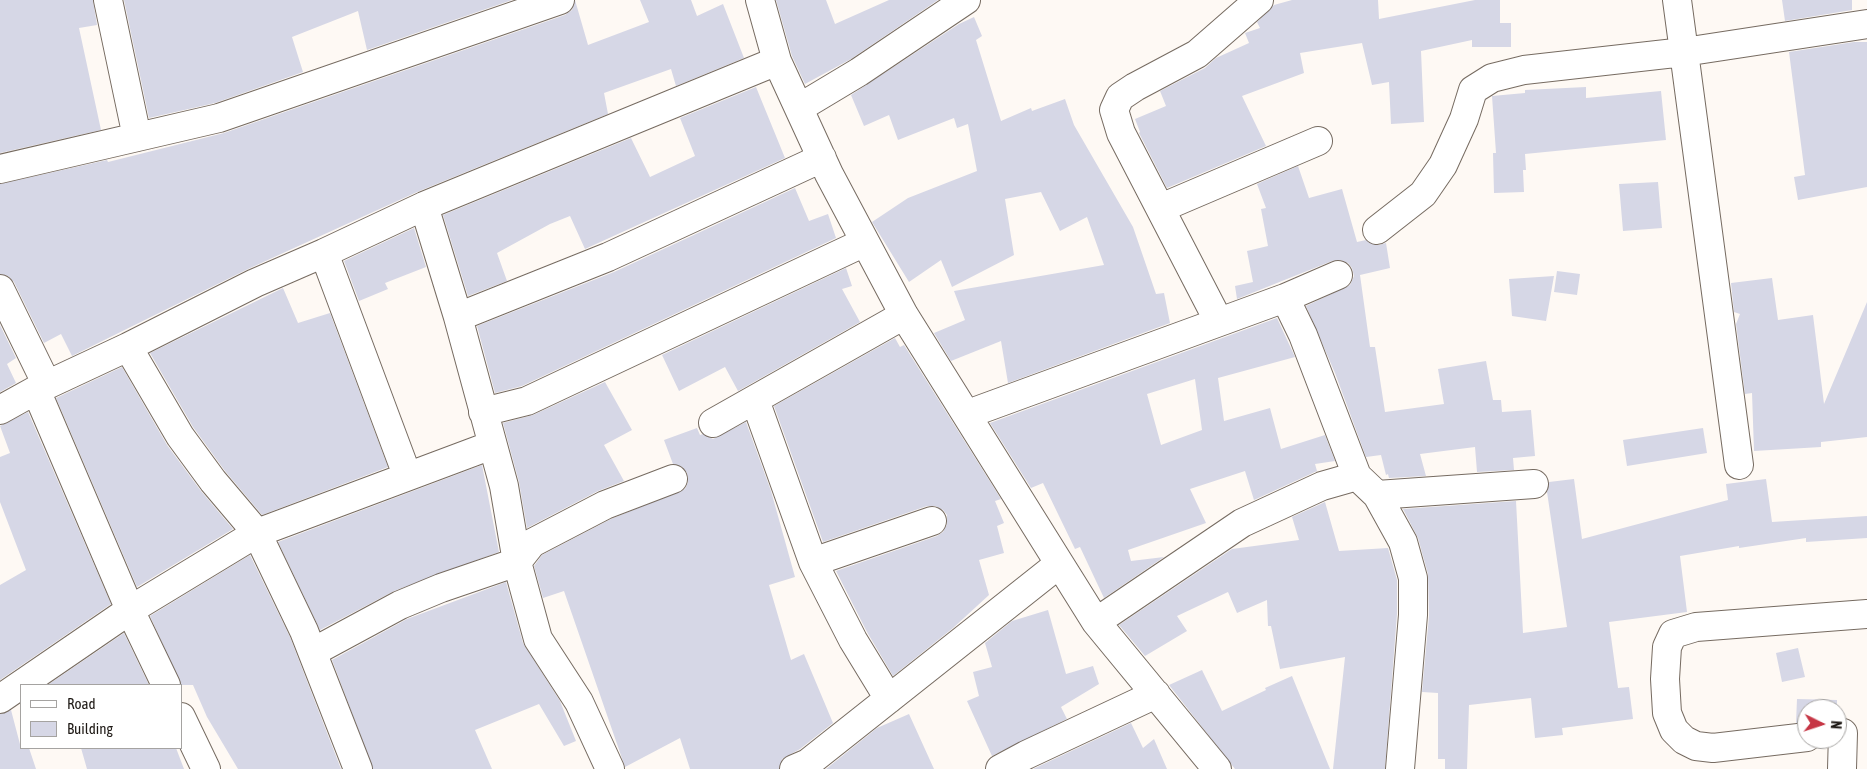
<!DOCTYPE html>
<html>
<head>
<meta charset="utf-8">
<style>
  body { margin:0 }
  #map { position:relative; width:1867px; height:769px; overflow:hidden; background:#fef9f4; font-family:"Asap Condensed",sans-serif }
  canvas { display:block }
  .legend { position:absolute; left:20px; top:684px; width:162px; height:65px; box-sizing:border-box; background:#fff; border:1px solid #a5a3a1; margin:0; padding:6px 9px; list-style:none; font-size:15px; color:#1e1915 }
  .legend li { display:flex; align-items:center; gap:10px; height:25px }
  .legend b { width:25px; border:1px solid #a5a3a1 }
  .north { position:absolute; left:1797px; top:699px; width:50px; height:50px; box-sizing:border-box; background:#fff; border:1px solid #a5a3a1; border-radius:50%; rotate:94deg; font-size:14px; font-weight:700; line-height:20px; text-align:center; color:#1e1915 }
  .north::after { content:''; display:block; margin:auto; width:18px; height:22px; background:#c63645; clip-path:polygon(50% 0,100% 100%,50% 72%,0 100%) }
</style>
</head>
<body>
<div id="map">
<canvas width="1867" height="769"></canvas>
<ul class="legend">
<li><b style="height:6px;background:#fff"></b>Road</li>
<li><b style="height:14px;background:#d6d7e6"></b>Building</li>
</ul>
<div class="north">N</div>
</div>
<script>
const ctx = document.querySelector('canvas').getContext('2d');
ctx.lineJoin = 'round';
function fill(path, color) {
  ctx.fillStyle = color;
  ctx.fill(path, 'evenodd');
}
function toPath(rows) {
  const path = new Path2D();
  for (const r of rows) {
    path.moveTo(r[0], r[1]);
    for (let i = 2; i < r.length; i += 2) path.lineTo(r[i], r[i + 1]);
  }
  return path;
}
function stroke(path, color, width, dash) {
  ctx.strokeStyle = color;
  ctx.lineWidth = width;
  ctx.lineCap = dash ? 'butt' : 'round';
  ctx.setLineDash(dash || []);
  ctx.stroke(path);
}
fill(toPath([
  [0,0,93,0,97,25,79,28,101,130,0,153],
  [124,0,512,0,367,50,358,11,292,37,303,72,215,103,149,118],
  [575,0,588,45,649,22,640,0,691,0,697,16,723,4,744,58,676,86,671,69,604,93,608,114,417,192,248,269,72,356,61,334,44,343,14,282,8,276,0,274,0,184,107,160,108,162,224,133,565,15,572,10],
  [776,0,826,0,835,24,889,0,938,0,851,59,805,84,792,56],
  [1292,0,1378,0,1379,19,1475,0,1500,0,1500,23,1511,23,1511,47,1472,47,1472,40,1421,51,1424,122,1391,124,1389,82,1372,85,1362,43,1300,53,1304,73,1242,96,1266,146,1167,188,1139,133,1140,132,1135,119,1166,106,1160,91,1205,68,1216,58,1249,43,1245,33,1260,28,1257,22,1274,5],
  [1782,0,1852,0,1852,10,1785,21],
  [974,17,982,36,976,40,1001,121,1031,108,1032,111,1065,99,1074,125,1133,227,1156,294,1164,293,1170,323,1008,383,1001,341,951,361,934,333,965,320,954,291,1104,265,1087,217,1060,231,1041,192,1005,199,1014,255,952,287,941,260,909,282,872,222,908,198,977,171,968,124,957,128,954,118,898,140,889,115,864,126,851,95,959,24],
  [1854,42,1867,42,1867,187,1798,200,1794,177,1805,175,1789,52],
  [756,87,785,158,585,249,570,216,550,224,497,253,507,281,468,296,443,215,631,138,650,177,695,156,680,118],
  [1586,87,1586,98,1661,91,1666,140,1525,154,1526,170,1523,170,1524,192,1494,193,1493,153,1496,153,1492,96,1525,93,1525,90],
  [1298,166,1309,198,1342,189,1357,242,1366,240,1379,245,1386,243,1390,268,1360,275,1370,347,1375,347,1385,412,1444,404,1438,369,1486,361,1493,400,1501,400,1502,412,1531,410,1535,456,1513,458,1514,470,1477,472,1475,447,1420,454,1426,476,1389,478,1388,474,1386,475,1381,455,1366,457,1335,373,1306,306,1350,285,1354,276,1352,268,1348,263,1340,260,1332,261,1237,299,1235,286,1253,282,1247,251,1268,246,1261,209,1266,208,1257,184],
  [1658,182,1662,228,1623,231,1619,184],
  [795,188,809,221,828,214,836,238,522,386,495,393,477,326,614,272],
  [414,228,426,267,385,283,388,289,359,301,344,261],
  [846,268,852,286,842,289,860,322,738,391,725,367,679,391,662,355],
  [1557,271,1580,274,1577,295,1554,292],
  [1554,276,1546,321,1512,316,1509,279],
  [1772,278,1778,320,1813,315,1824,404,1867,302,1867,437,1821,442,1821,447,1754,451,1752,393,1745,394,1736,324,1740,314,1734,312,1731,283],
  [283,288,298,323,330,313,388,467,262,515,225,471,193,427,150,353],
  [1277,318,1295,357,1218,378,1224,421,1270,408,1281,449,1325,435,1335,461,1315,464,1317,471,1254,500,1245,471,1190,489,1206,523,1128,550,1131,561,1164,557,1104,598,1080,547,1075,549,1043,483,1031,488,990,423],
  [1195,379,1202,430,1161,445,1147,394],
  [0,325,16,358,7,364,16,383,0,392],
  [895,338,900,347,904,345,1001,499,995,501,1004,523,997,526,1004,553,979,560,989,595,953,628,893,676,867,632,836,571,937,536,943,532,947,524,947,515,943,510,935,506,927,506,823,542,774,406],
  [122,367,167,445,201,491,233,529,137,587,56,398],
  [605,382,632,430,604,445,624,481,598,491,527,528,519,482,503,423,533,415],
  [28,412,111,604,0,680,0,585,26,570,0,502,0,457,10,453,0,426],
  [746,422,771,491,795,577,769,585,791,660,804,654,833,723,800,749,782,759,779,769,690,769,680,738,625,767,564,591,543,598,534,566,542,555,611,519,685,489,688,482,687,473,682,467,673,464,664,440,697,428,700,435,703,434,713,439],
  [1703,428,1707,453,1627,466,1623,440],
  [482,465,499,552,394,591,320,630,278,542],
  [1574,479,1582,539,1728,500,1726,484,1766,479,1772,522,1867,516,1867,538,1806,542,1806,538,1739,548,1739,546,1680,556,1687,612,1609,622,1618,688,1629,687,1633,719,1562,728,1563,735,1535,738,1531,698,1469,705,1467,769,1445,769,1445,759,1438,759,1438,693,1422,692,1429,616,1428,574,1418,538,1403,509,1516,501,1523,633,1567,627,1547,492,1549,482],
  [1325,502,1339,551,1388,548,1397,580,1397,614,1385,769,1333,769,1345,657,1280,669,1271,626,1268,626,1267,600,1237,613,1228,592,1177,616,1187,631,1145,656,1119,625,1232,549,1299,540,1292,517],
  [250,555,290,637,341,769,238,769,207,717,193,685,181,685,150,616],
  [506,582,523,643,560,701,576,741,564,746,539,704,475,730,492,769,373,769,332,660,407,619],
  [1048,610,1066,674,1093,666,1099,684,1061,707,1067,719,992,756,967,701,979,696,973,672,992,667,985,643,1012,621],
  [124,633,149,685,50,685,49,684],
  [1798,648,1805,677,1782,682,1776,653],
  [1202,670,1222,711,1266,690,1265,688,1292,676,1330,769,1235,769,1169,685],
  [1797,699,1837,700,1837,709,1807,709,1807,722,1796,723],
  [11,710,21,748,29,748,36,769,0,769,0,714],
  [909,714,934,769,826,769,877,728],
  [1131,723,1143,748,1154,739,1167,769,1033,769],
  [81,748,176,748,184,769,87,769]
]), '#d6d7e6');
const minor = toPath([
  [108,0,137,137],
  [760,0,777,61,829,174,904,315,1096,622,1217,769],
  [799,108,859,72,966,0],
  [0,169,219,118,560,0],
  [424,206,458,317,504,486,517,562,538,639,579,702,610,769],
  [1161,208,1318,141],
  [1377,230,1423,194,1443,165,1464,119,1473,90,1492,78,1524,70,1684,52,1677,0],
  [324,253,407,475],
  [0,289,47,385],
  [1285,298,1303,335,1357,476,1377,495,1403,542,1413,578,1413,615,1400,769],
  [458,317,608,257,822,158],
  [1219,322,1121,133,1114,110,1120,97,1135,87,1197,54,1259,0],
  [128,347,180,436,213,481,257,533,304,631,358,769],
  [36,390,130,610,257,533,492,445],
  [755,400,813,562,853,640,889,699],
  [0,410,36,390,128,347,255,283,324,253,424,206,777,61],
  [483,412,527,401,865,242],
  [968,414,1285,298,1338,275],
  [713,423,904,315],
  [1739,465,1684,52,1867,24],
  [1377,495,1534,484],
  [813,562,932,521],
  [1096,622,1242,523,1322,486,1357,476],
  [313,652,400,605,441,588,517,562,532,543,605,505,673,479],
  [0,699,130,610,166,685],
  [181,717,206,769],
  [1807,737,1713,748,1696,746,1684,740,1674,730,1667,713,1665,679,1667,647,1673,634,1696,627,1867,614],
  [794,769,808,763,1059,564],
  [1000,769,1026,755,1156,694],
  [1842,769,1843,733]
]);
stroke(minor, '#766b61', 30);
stroke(minor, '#fff', 28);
</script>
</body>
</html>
